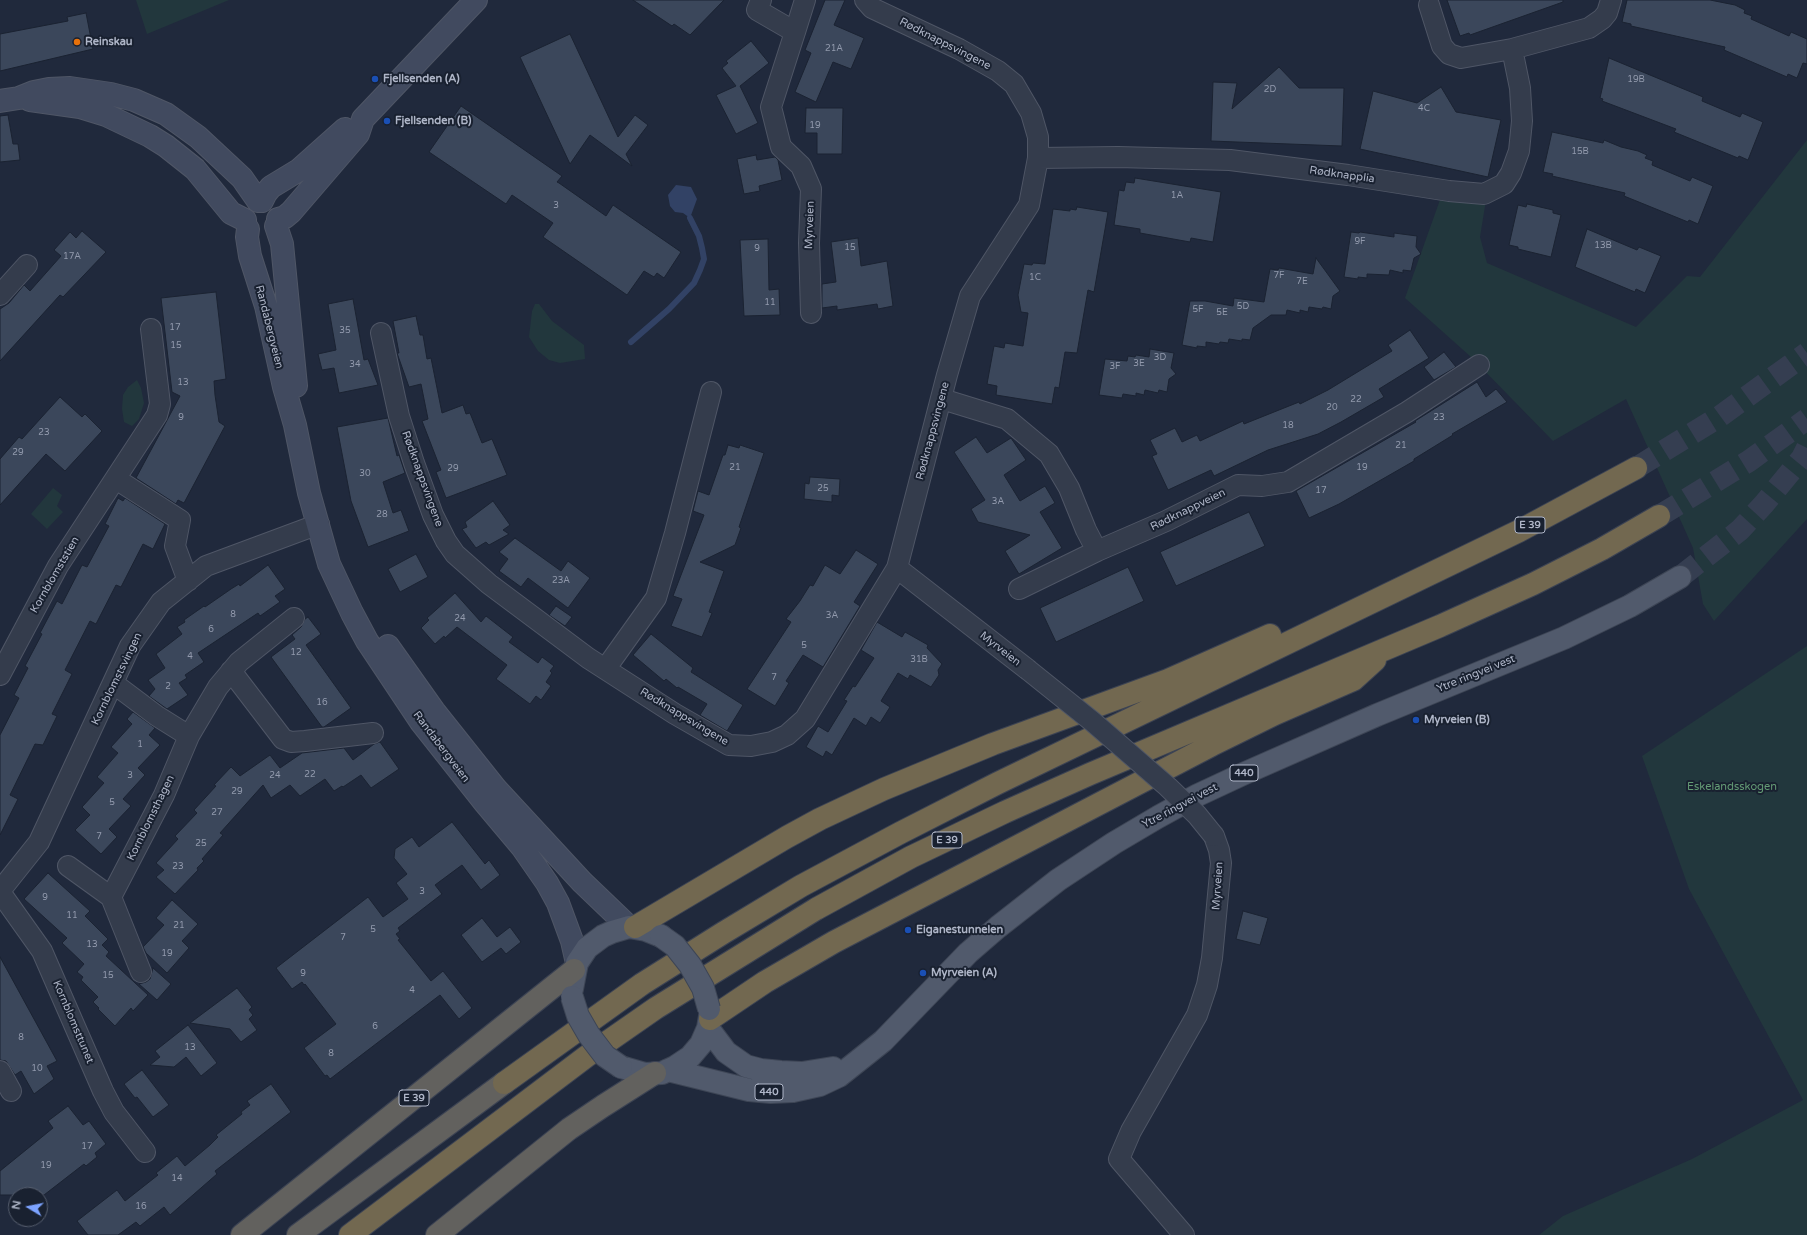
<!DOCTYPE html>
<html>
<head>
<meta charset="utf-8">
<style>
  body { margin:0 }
  #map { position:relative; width:1807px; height:1235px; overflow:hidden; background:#20293c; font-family:"Varela Round",sans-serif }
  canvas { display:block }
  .north { position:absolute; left:8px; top:1187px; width:40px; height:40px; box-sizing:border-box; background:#192130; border:1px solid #555d6d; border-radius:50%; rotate:280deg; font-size:11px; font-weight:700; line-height:16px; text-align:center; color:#afb6c8 }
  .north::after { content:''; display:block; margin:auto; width:14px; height:18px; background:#7ca3ff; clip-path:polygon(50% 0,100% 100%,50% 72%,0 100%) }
</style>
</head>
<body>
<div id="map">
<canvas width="1807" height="1235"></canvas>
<div class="north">N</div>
</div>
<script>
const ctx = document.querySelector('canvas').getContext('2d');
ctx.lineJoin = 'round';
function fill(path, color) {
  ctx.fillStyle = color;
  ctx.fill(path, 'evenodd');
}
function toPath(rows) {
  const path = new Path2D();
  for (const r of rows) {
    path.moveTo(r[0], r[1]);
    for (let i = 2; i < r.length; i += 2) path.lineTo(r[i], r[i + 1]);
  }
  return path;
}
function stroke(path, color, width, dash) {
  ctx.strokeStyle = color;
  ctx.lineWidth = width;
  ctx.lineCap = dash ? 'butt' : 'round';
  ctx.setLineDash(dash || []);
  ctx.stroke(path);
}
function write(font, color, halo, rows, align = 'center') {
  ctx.font = font + ' "Varela Round",sans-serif';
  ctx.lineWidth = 4;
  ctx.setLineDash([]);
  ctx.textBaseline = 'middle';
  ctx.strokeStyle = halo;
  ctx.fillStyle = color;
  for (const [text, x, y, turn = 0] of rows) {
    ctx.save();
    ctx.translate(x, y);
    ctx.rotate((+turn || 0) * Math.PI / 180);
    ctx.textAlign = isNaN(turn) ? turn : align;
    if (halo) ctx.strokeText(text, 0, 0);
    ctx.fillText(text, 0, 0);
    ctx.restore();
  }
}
fill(toPath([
  [136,0,229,0,147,34],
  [1807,140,1807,519,1714,621,1703,604,1693,548,1626,399,1553,441,1471,357,1405,298,1441,197,1486,200,1480,237,1487,263,1636,327,1687,276,1700,277],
  [535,304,539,304,552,321,584,345,585,359,560,363,549,360,538,351,529,337,532,311],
  [137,380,141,388,144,403,139,419,132,426,124,422,122,409,123,395,128,387],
  [53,488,62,495,57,506,63,512,47,529,31,514],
  [1807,646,1807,1235,1539,1235,1563,1216,1692,1159,1803,1100,1689,889,1642,756]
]), '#22373d');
fill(toPath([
  [676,185,691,187,697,199,690,218,683,213,675,212,670,206,668,195]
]), '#324265');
stroke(toPath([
  [631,342,669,309,694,283,700,270,704,259,702,248,699,236,690,218]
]), '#324265', 6);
const building = toPath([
  [633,0,724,0,690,35,674,24,672,26,633,0],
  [825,0,845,0,834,25,864,38,851,69,833,62,816,102,795,92,811,53,805,50,825,0],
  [1447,0,1563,0,1563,2,1470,35,1469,33,1460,36,1447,0],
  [1627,0,1710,0,1735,5,1745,10,1744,13,1752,16,1751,19,1789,36,1791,32,1807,39,1807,64,1803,63,1797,78,1788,74,1787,77,1724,50,1725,47,1631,26,1631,24,1622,22,1627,0],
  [86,13,93,49,0,71,0,34,68,21,67,17,86,13],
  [570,34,618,137,635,115,648,125,626,154,632,166,590,135,570,164,520,57,570,34],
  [751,41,769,63,740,86,758,123,736,134,716,95,736,86,722,68,728,63,726,61,751,41],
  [1609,58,1703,97,1702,101,1740,117,1742,113,1763,122,1748,160,1739,156,1738,158,1674,132,1676,129,1602,101,1603,99,1600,98,1609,58],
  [1279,67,1299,88,1344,88,1342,146,1211,141,1213,82,1237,83,1232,109,1279,67],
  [1441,87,1456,112,1501,120,1488,177,1360,149,1373,91,1417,103,1441,87],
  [461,106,562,176,557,182,559,183,606,216,613,205,681,252,664,278,657,273,654,277,644,271,627,295,543,237,553,223,512,195,506,204,429,152,461,106],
  [806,108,843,108,842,154,817,154,817,133,805,133,806,108],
  [8,115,13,144,18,144,20,160,0,162,0,116,8,115],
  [1552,132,1603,143,1604,140,1621,147,1638,151,1647,155,1645,158,1653,161,1652,165,1690,181,1692,177,1713,186,1698,224,1689,220,1688,222,1624,196,1625,193,1552,176,1553,174,1543,172,1552,132],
  [756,155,757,160,775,157,778,160,782,180,759,186,760,191,744,194,737,159,756,155],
  [1135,178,1221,192,1213,242,1191,238,1190,242,1140,233,1140,229,1114,225,1119,190,1124,191,1126,182,1134,183,1135,178],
  [1527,204,1553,210,1553,213,1561,215,1551,257,1518,249,1518,247,1509,245,1518,205,1526,207,1527,204],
  [1077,207,1108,212,1094,292,1088,290,1077,353,1065,352,1059,388,1055,387,1052,404,996,395,997,386,987,384,994,346,1004,348,1005,343,1023,346,1028,313,1021,312,1018,295,1024,264,1032,265,1033,263,1045,264,1053,209,1070,211,1070,209,1076,210,1077,207],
  [1587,229,1637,250,1639,247,1661,256,1645,293,1636,289,1635,292,1575,267,1587,229],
  [82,231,106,252,63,297,60,295,0,361,0,309,9,303,24,285,30,291,61,256,54,250,70,232,76,238,82,231],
  [1351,232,1359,233,1360,232,1394,237,1394,233,1417,236,1416,247,1421,254,1414,258,1411,271,1403,270,1403,273,1390,270,1389,275,1367,274,1367,278,1358,277,1358,279,1344,277,1351,232],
  [858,238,861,266,887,261,893,306,878,309,877,304,837,310,837,306,822,308,822,284,836,282,831,242,858,238],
  [768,239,769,290,779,289,780,315,744,316,740,240,768,239],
  [1316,258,1340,291,1333,296,1331,309,1323,307,1322,309,1309,307,1308,312,1300,310,1300,313,1287,310,1286,315,1271,315,1253,328,1250,340,1242,339,1242,341,1229,339,1228,343,1220,342,1219,344,1206,342,1206,347,1197,346,1197,348,1182,345,1190,301,1205,301,1233,306,1234,298,1264,302,1270,269,1278,270,1279,268,1313,274,1316,258],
  [216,292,226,379,214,381,215,395,219,422,225,426,184,503,178,500,176,504,136,478,180,396,172,392,161,298,216,292],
  [353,299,364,360,368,359,378,385,339,393,334,368,322,370,318,354,336,350,328,304,353,299],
  [416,316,420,335,423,335,427,359,431,358,442,413,463,405,466,414,470,413,482,443,492,439,507,475,446,498,436,472,441,470,422,421,428,419,421,384,409,387,397,353,399,353,393,321,416,316],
  [1410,330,1429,358,1379,389,1384,397,1341,422,1318,434,1268,450,1214,476,1211,470,1168,490,1152,456,1157,454,1150,440,1175,428,1182,442,1197,435,1200,441,1243,421,1244,424,1299,402,1300,404,1328,390,1392,351,1388,345,1410,330],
  [1150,349,1174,353,1171,368,1176,374,1169,379,1167,392,1159,390,1158,393,1145,390,1144,395,1136,393,1136,396,1123,394,1122,398,1099,395,1105,359,1127,361,1128,356,1135,357,1136,355,1149,357,1150,349],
  [1444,352,1456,367,1434,380,1424,367,1444,352],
  [1477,382,1486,397,1496,389,1507,402,1452,434,1453,435,1414,459,1414,461,1339,504,1309,518,1296,491,1416,422,1415,421,1477,382],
  [60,397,82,417,85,414,102,431,65,471,46,454,0,505,0,459,19,437,22,439,60,397],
  [388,418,397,456,399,455,405,473,383,482,393,513,401,510,409,531,368,547,351,501,337,427,388,418],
  [976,437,987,453,1011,438,1026,460,1004,475,1020,501,1045,486,1055,503,1040,512,1062,548,1019,574,1005,551,1030,535,978,522,971,509,985,500,954,452,976,437],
  [728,445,739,448,740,445,764,453,739,527,741,528,735,545,700,562,724,571,709,612,712,613,702,637,671,626,682,599,673,596,704,515,693,511,698,491,709,495,723,455,725,455,728,445],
  [810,477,840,479,839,496,832,495,832,502,804,499,805,483,809,484,810,477],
  [118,498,123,501,125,498,165,524,153,549,143,544,121,587,116,585,96,624,90,621,65,670,72,674,52,714,57,716,43,745,35,744,10,795,18,799,0,835,0,735,19,698,14,695,28,668,25,666,42,634,40,633,57,601,62,604,82,565,87,567,109,526,105,524,118,498],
  [493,501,510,525,503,530,509,534,489,545,486,542,476,548,462,529,467,527,465,522,493,501],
  [1249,512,1265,546,1176,586,1160,552,1249,512],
  [515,538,561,571,568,561,590,578,568,608,528,578,521,587,499,571,508,559,499,552,515,538],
  [856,550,878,564,854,602,860,606,823,667,803,655,786,681,789,683,775,706,747,689,791,622,786,619,800,601,810,585,813,586,825,565,840,574,856,550],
  [416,554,428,577,400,592,388,569,416,554],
  [268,565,285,589,275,596,280,602,260,616,258,613,198,653,204,662,185,675,187,678,179,683,188,695,167,709,149,696,155,689,148,680,165,668,156,654,182,634,177,627,185,622,184,620,204,606,205,607,231,589,239,584,240,586,268,565],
  [1128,567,1144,601,1056,642,1040,608,1128,567],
  [455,593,481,622,486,616,513,637,509,642,538,663,542,657,554,666,550,671,552,673,546,682,551,686,541,700,536,696,530,704,496,679,507,665,457,627,445,638,444,636,435,644,421,628,429,620,427,618,455,593],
  [556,606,572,617,565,626,549,615,556,606],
  [308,617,321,634,306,645,351,708,324,727,322,727,271,657,295,639,292,635,301,627,305,619,308,617],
  [877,622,902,637,905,632,928,645,927,648,942,664,938,670,939,675,931,687,910,675,908,679,898,673,881,701,890,707,880,723,871,717,866,726,854,718,832,755,826,751,823,757,806,747,818,726,828,732,847,701,844,700,853,686,855,687,874,658,861,650,877,622],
  [651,634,693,668,691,672,743,705,727,731,700,715,707,704,678,687,677,688,666,679,664,681,633,655,651,634],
  [133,712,155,728,149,735,160,745,138,768,145,775,123,799,131,806,109,829,117,837,101,854,75,830,90,815,82,807,104,783,97,777,118,753,111,747,132,724,127,719,133,712],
  [380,742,399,769,371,788,361,775,343,787,342,786,334,791,325,779,300,796,290,785,271,798,263,785,220,833,223,835,202,859,204,861,197,868,198,870,175,894,156,877,164,870,156,863,178,839,175,836,197,813,194,810,216,786,214,785,231,767,240,776,270,755,280,768,302,753,344,748,353,760,374,744,380,742],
  [452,822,485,864,489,860,500,875,481,890,462,865,435,885,442,894,398,928,400,931,396,934,400,939,398,940,431,981,443,971,472,1008,459,1019,440,995,330,1079,327,1075,325,1076,304,1048,336,1024,305,984,304,985,302,982,292,989,276,968,368,897,383,917,408,899,396,883,407,874,394,858,395,849,412,837,419,847,452,822],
  [48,873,90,911,85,916,108,939,102,945,109,952,106,956,148,995,133,1011,131,1008,115,1026,98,1009,99,1008,93,1002,98,997,81,980,83,977,77,972,84,964,62,943,67,938,24,899,48,873],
  [172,900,198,924,182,941,189,948,167,973,146,953,143,947,164,925,156,918,172,900],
  [1243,911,1268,918,1260,945,1236,939,1243,911],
  [482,918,497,937,510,927,521,942,506,954,501,948,482,962,461,935,482,918],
  [0,957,57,1061,47,1066,54,1079,34,1094,21,1071,15,1075,6,1061,0,1060,0,957],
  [153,968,171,984,157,1000,139,984,146,982,150,979,153,968],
  [237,988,252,1007,249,1010,253,1015,249,1019,257,1030,241,1042,230,1029,190,1023,237,988],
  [188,1025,217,1063,201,1076,186,1057,174,1067,150,1065,160,1057,155,1051,188,1025],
  [142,1070,169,1105,153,1117,137,1097,135,1098,124,1084,142,1070],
  [271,1084,291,1112,215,1171,217,1174,170,1215,164,1207,140,1226,136,1222,118,1235,88,1235,77,1221,117,1190,125,1201,158,1175,156,1173,177,1156,185,1166,210,1145,218,1137,216,1135,242,1114,241,1112,250,1105,247,1101,271,1084],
  [68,1106,83,1125,89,1121,106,1144,95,1153,97,1157,86,1166,84,1164,44,1195,0,1195,0,1171,53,1128,48,1121,68,1106]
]);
fill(building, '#3b475b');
stroke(building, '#1b2332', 1);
stroke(toPath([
  [1680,577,1740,530,1764,504,1802,458,1807,448]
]), '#353e51', 22, [22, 11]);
stroke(toPath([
  [1636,468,1719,417,1807,353],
  [1659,516,1749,461,1807,419]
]), '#353e51', 22, [22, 11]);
const minor = toPath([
  [761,0,757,10,795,32,771,107,781,147,801,166,811,189,809,243,811,313],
  [1429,5,1442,46,1449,54,1461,58,1512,49,1589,28,1602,19,1607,13,1611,0],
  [795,32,805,0],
  [1038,158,1118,157,1230,160,1348,175,1449,191,1484,194,1504,184,1511,173,1519,151,1522,121,1520,88,1512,49],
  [0,295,27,265],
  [381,333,399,416,414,463,433,515,446,541,455,554,489,584,588,658,675,714,729,745,751,746,772,742,787,735,805,719,897,568,947,375,970,296,1029,205,1038,158,1038,137,1031,113,1014,84,998,71,959,49,872,8,865,0],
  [942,399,1007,419,1049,454,1069,488,1086,530,1097,551,1166,521,1238,485,1262,486,1288,482,1407,412,1479,365],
  [116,479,180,520,175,546,188,581],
  [897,568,1027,669],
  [1019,589,1097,551],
  [606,668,656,598,675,533,711,392],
  [231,671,283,739,291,742,305,741,373,733],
  [0,675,58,566,157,415,160,404,151,329],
  [189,736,218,687,239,662,294,618],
  [68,866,111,897,141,972],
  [0,891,39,842,130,646,161,602,206,566,319,524],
  [0,892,42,951,103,1091,114,1112,145,1152],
  [111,897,164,795,189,736,157,716,113,683],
  [0,1071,11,1091],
  [1184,1235,1119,1159,1131,1131,1197,1015,1207,985,1212,958,1221,863,1219,850,1214,836]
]);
const secondary = toPath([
  [30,100,80,107,106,115,150,136,166,146,195,169,231,213,245,220],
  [0,101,19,98,34,92,49,89,70,88,111,94,134,100,166,114,198,137,242,178,258,201],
  [262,201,266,193,271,187,299,170,345,129],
  [278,219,285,217,291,212,358,134,363,119,476,0],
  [276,226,282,244,296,386],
  [248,229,247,237,250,256,266,306,284,387,295,425,309,493,329,564,352,613,367,641,421,722,485,803,522,847,547,883,558,903,572,941,577,963],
  [388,646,434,711,496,789,582,882,629,927]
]);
const primary = toPath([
  [572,989,577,963,587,948,603,936,612,932,629,927,646,930,661,936],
  [708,1028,726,1052,746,1066,761,1070,781,1072,802,1073,833,1068],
  [621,1067,645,1074,662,1073,675,1067,690,1057,701,1044,708,1028,710,1016],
  [668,1070,749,1090,771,1092,793,1091,820,1085,839,1076,883,1041,968,953,998,927,1058,880,1114,843,1158,817,1198,795,1243,774,1377,715,1564,638,1630,606,1680,577]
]);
const trunk = toPath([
  [242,1235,574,970],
  [298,1235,504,1083],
  [437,1235,569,1129,603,1106,655,1073]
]);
const motorway = toPath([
  [635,927,787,837,820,819,884,789,993,744,1168,680,1270,635],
  [710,1019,765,982,834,942,1212,745,1275,714,1353,680,1375,660],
  [504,1083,642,984,723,933,801,886,900,833,998,783,1519,531,1636,468],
  [350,1235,587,1056,656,1008,816,909,911,857,1005,812,1090,774,1440,626,1533,584,1602,549,1659,516]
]);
stroke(minor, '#4f5666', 22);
stroke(secondary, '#4f5666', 24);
stroke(primary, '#3d4555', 24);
stroke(trunk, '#3c4353', 24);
stroke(motorway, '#3c4353', 24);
stroke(minor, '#343c4c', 20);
stroke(secondary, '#414a5f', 22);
stroke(primary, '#515a6c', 22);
stroke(trunk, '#62615e', 22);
stroke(motorway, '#726850', 22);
const minorBridge = toPath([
  [1027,669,1093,722,1168,787,1197,815,1214,836]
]);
const primaryBridge = toPath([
  [661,936,675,946,690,965,703,988,709,1009],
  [572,997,578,1016,589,1035,605,1056,621,1067]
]);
stroke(minorBridge, '#4f5666', 22, []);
stroke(primaryBridge, '#3d4555', 24, []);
stroke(minorBridge, '#343c4c', 20);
stroke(primaryBridge, '#515a6c', 22);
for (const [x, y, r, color] of [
  [77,42,4,"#e8710a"],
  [375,79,4,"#1a4fb4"],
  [387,121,4,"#1a4fb4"],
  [1416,720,4,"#1a4fb4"],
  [908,930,4,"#1a4fb4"],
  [923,973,4,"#1a4fb4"]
]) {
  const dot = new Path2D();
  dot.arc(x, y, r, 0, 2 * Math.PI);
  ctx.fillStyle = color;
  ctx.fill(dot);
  stroke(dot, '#192130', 1.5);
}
write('9px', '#929aad', null, [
  ["21A",834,49],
  ["19B",1636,80],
  ["2D",1270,90],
  ["4C",1424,109],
  ["19",815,126],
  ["15B",1580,152],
  ["1A",1177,196],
  ["3",556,206],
  ["9F",1360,242],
  ["13B",1603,246],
  ["15",850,248],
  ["9",757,249],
  ["17A",72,257],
  ["7F",1279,276],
  ["1C",1035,278],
  ["7E",1302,282],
  ["11",770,303],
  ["5D",1243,307],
  ["5F",1198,310],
  ["5E",1222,313],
  ["17",175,328],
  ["35",345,331],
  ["15",176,346],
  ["3D",1160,358],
  ["3E",1139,364],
  ["34",355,365],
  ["3F",1115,367],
  ["13",183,383],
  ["22",1356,400],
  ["20",1332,408],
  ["9",181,418],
  ["23",1439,418],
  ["18",1288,426],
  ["23",44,433],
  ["21",1401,446],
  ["29",18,453],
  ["21",735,468],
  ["19",1362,468],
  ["29",453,469],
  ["30",365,474],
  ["25",823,489],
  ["17",1321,491],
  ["3A",998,502],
  ["28",382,515],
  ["23A",561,581],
  ["8",233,615],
  ["3A",832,616],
  ["24",460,619],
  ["6",211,630],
  ["5",804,646],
  ["12",296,653],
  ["4",190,657],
  ["31B",919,660],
  ["7",774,678],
  ["2",168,687],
  ["16",322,703],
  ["1",140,745],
  ["22",310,775],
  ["3",130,776],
  ["24",275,776],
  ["29",237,792],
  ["5",112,803],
  ["27",217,813],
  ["7",99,837],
  ["25",201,844],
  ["23",178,867],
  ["3",422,892],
  ["9",45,898],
  ["11",72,916],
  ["21",179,926],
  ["5",373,930],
  ["7",343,938],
  ["13",92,945],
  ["19",167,954],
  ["9",303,974],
  ["15",108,976],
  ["4",412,991],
  ["6",375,1027],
  ["8",21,1038],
  ["13",190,1048],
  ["8",331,1054],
  ["10",37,1069],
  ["17",87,1147],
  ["19",46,1166],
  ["14",177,1179],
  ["16",141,1207]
]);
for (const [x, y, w] of [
  [1530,525,30],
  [1244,773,28],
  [947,840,30],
  [769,1092,28],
  [414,1098,30]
]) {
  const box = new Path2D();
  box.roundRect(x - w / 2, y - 8, w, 16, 3);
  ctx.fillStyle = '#192130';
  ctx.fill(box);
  stroke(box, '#afb6c8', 1);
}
write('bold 10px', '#afb6c8', null, [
  ["E 39",1530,525],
  ["440",1244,773],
  ["E 39",947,840],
  ["440",769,1092],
  ["E 39",414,1098]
]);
write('bold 11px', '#afb6c8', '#192130', [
  ["Reinskau",85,42],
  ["Fjellsenden (A)",383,79],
  ["Fjellsenden (B)",395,121],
  ["Myrveien (B)",1424,720],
  ["Eiganestunnelen",916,930],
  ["Myrveien (A)",931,973]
], 'left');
write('11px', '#afb6c8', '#192130', [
  ["Rødknappsvingene",945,44,27],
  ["Rødknapplia",1342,175,8],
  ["Myrveien",810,225,-88],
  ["Randabergveien",269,327,76],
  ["Rødknappsvingene",933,431,-75],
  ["Rødknappsvingene",422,479,70],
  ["Rødknappveien",1188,510,-26],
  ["Kornblomststien",55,575,-60],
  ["Myrveien",1000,649,38],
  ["Ytre ringvei vest",1476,674,-22],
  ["Kornblomstsvingen",117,679,-64],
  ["Rødknappsvingene",684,717,31],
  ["Randabergveien",441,747,53],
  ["Ytre ringvei vest",1180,806,-28],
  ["Kornblomsthagen",151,818,-64],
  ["Myrveien",1218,886,-86],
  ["Kornblomsttunet",73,1022,67]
]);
write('11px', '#649b75', '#192130', [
  ["Eskelandsskogen",1732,787]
]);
</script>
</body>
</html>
